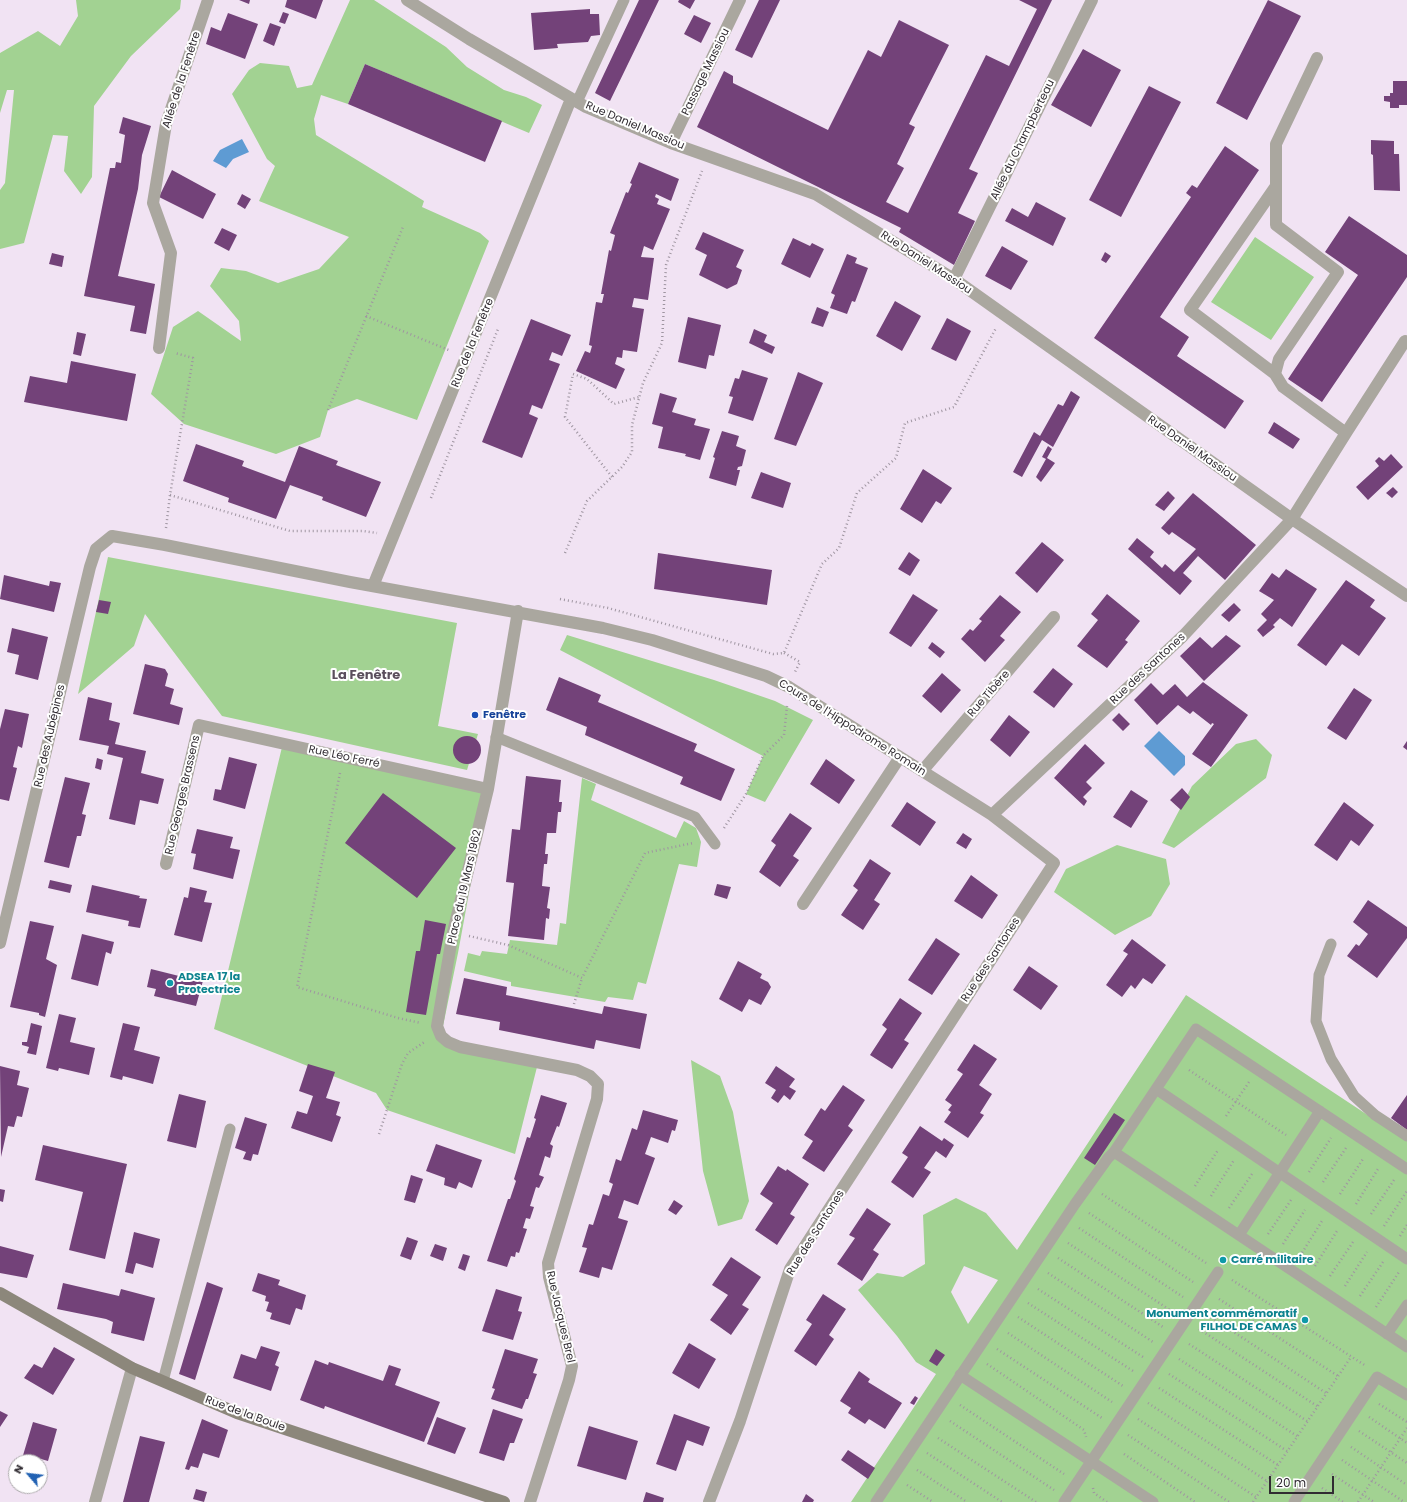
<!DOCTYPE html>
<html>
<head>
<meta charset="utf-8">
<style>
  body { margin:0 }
  #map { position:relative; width:1407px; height:1502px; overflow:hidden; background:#f1e3f3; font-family:Poppins,sans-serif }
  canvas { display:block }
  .north { position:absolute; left:8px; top:1454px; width:40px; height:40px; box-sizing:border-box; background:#fff; border:1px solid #adabad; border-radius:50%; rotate:298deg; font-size:11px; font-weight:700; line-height:16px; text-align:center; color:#312c32 }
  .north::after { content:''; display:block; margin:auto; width:14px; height:18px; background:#2262b3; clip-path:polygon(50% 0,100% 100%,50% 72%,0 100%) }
  .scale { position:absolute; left:1269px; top:1476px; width:65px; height:18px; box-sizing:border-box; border:2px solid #312c32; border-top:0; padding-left:5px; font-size:12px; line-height:14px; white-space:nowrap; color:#312c32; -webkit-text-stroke:3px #fff; paint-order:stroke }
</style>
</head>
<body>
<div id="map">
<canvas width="1407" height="1502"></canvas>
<div class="north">N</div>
<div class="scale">20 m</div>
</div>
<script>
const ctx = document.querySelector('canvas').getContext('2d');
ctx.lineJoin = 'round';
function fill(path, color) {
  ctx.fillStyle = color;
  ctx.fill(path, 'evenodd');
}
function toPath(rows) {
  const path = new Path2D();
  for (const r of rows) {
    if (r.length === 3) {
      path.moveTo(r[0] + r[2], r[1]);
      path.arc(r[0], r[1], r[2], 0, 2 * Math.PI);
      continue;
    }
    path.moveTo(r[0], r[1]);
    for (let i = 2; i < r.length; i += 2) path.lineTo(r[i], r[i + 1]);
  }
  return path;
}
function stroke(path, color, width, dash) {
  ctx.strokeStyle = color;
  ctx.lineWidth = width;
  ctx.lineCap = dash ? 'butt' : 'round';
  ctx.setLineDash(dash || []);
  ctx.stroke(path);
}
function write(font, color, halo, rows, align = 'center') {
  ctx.font = font + ' Poppins,sans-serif';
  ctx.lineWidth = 4;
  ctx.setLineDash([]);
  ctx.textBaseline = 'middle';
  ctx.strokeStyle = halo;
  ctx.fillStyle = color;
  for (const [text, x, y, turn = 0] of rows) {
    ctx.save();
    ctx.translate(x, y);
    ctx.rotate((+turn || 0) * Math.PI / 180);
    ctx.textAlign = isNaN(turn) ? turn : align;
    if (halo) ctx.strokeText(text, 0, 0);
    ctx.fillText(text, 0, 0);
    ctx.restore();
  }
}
fill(toPath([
  [76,0,181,0,180,9,131,56,94,106,92,177,81,194,64,171,68,136,53,135,24,243,0,249,0,190,5,183,14,90,7,90,0,113,0,53,38,31,60,46,78,16],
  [350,0,374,0,446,47,467,67,504,90,526,97,542,105,529,133,365,64,348,104,321,95,314,119,316,135,424,201,422,207,480,233,489,241,417,420,357,399,328,410,320,437,276,454,184,424,151,394,173,327,198,311,241,341,239,321,210,286,221,268,246,271,278,283,319,269,349,237,259,201,275,166,267,159,232,94,249,70,260,63,289,66,297,88,312,85],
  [1255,237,1314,277,1271,340,1211,302],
  [108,557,457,623,438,726,478,734,467,770,222,716,145,614,134,646,78,694],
  [567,635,714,680,775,701,813,720,765,802,746,794,763,756,560,650],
  [1256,739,1272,755,1266,778,1174,848,1162,843,1192,786,1236,744],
  [283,743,488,789,458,953,441,1036,538,1063,515,1154,387,1110,376,1093,214,1029],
  [582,778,596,784,591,800,676,838,684,821,696,828,701,842,697,867,679,864,646,984,638,982,633,1000,608,997,605,1002,511,986,511,982,464,971,468,953,480,956,482,951,507,954,510,940,557,945,560,923,566,924],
  [1117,845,1166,859,1170,884,1151,916,1115,935,1054,892,1066,869],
  [1186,995,1407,1141,1407,1502,851,1502,936,1374,916,1362,897,1336,858,1290,877,1273,903,1277,925,1264,923,1215,956,1198,986,1213,1017,1250],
  [964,1266,998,1280,968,1324,951,1292],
  [691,1060,720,1076,733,1112,749,1201,742,1219,718,1226,703,1171]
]), '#a2d292');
fill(toPath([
  [242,139,249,152,233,159,226,168,213,161,220,150],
  [1159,731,1185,756,1185,765,1174,776,1144,746]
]), '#5e9bd3');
fill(toPath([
  [239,0,250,0,249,4],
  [287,0,323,0,316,19,285,7],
  [639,0,659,0,610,101,595,93],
  [679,0,695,0,690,9,678,2],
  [759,0,780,0,752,58,735,50],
  [1019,0,1052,0,969,169,978,173,958,213,975,221,954,265,899,232,901,228,697,127,724,71,733,76,733,83,828,130,868,50,881,57,899,20,949,45,909,124,915,127,897,164,904,168,886,202,908,213,986,55,1009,66,1037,9],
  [1268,0,1301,16,1247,120,1216,103],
  [590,9,590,14,599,14,600,35,591,36,588,42,557,44,558,48,534,50,531,13],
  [283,12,289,14,285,24,279,22],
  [228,13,258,24,245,59,206,44,211,27,221,31],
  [694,15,711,23,701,43,684,34],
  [270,23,281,27,274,46,263,41],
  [1083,49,1121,70,1091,127,1051,105],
  [365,64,502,121,485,162,348,104],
  [1393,81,1407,81,1407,105,1399,105,1399,108,1390,108,1390,102,1384,101,1384,96,1390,96,1390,93,1393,93],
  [1149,86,1181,102,1121,217,1089,200],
  [123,117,151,126,142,155,138,189,118,276,155,284,146,334,130,331,135,306,84,296,110,168,115,168,116,162,121,163,125,135,119,133],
  [1371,140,1394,141,1394,154,1399,154,1400,191,1374,190,1373,155,1371,154],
  [1225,146,1259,170,1160,317,1189,337,1177,356,1244,401,1225,429,1094,338,1191,197,1186,193,1192,185,1197,188],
  [639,162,679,179,671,201,656,194,655,197,659,199,657,204,670,209,653,250,644,246,641,257,654,258,648,300,634,298,632,307,644,309,637,352,623,350,622,358,617,357,615,364,625,369,616,389,576,371,585,351,590,353,592,346,589,345,596,302,602,303,604,294,601,294,609,250,611,251,615,235,610,233,626,192,628,193,632,184,630,183],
  [172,170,216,194,203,219,159,197],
  [242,194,251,199,245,209,237,204],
  [1036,202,1066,218,1053,246,1005,221,1012,208,1028,217],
  [1349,216,1407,255,1407,277,1322,402,1288,379,1358,275,1325,252],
  [222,228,237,235,229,251,214,243],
  [703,232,744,250,736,267,742,270,737,284,727,289,699,275,707,255,695,249],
  [793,238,810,246,812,243,824,249,810,278,781,264],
  [1002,246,1028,261,1011,290,985,276],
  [1105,252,1111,256,1106,263,1101,260],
  [52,253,64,256,62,267,49,264],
  [847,254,857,258,855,263,868,268,855,302,852,301,847,314,830,308,835,295,831,293],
  [895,301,921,316,902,351,876,336],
  [817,307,829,312,823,327,811,323],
  [688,317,721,325,714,356,709,355,706,369,678,362],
  [947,318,971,331,956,361,931,349],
  [531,319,571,335,562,356,552,352,549,360,560,364,542,409,532,405,529,414,538,418,522,458,482,442],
  [754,329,767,335,764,342,775,347,772,354,749,343],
  [77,332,86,334,81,356,73,354],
  [71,361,136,374,127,421,24,402,30,376,67,383],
  [742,370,768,378,753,421,728,413,733,397,729,396,735,378,739,379],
  [798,372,823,383,796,446,774,439],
  [1071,391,1080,397,1053,447,1042,440,1022,477,1013,472,1034,432,1040,436,1058,404,1063,406],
  [660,393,677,398,672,412,696,419,694,425,710,429,700,460,685,456,686,454,658,448,663,427,652,424],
  [1274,422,1300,439,1293,449,1268,433],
  [722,431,739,436,736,446,746,450,742,466,738,467,737,470,740,470,736,486,709,478,715,458,713,457],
  [196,444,244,461,242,466,285,482,299,446,338,461,336,465,381,482,366,517,322,500,323,497,290,485,276,519,228,502,229,498,183,481],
  [1048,446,1052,449,1047,458,1055,463,1041,482,1036,477,1046,459,1042,457],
  [1391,454,1403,467,1368,500,1356,487,1379,466,1375,461,1379,457,1384,461],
  [923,469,952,488,941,504,936,501,922,523,900,509],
  [761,472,791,483,783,508,751,498],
  [1393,487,1398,492,1392,498,1386,493],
  [1168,491,1175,498,1164,511,1155,505],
  [1193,493,1256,545,1225,580,1198,556,1183,573,1192,581,1180,595,1128,549,1137,538,1154,552,1150,557,1162,568,1165,564,1174,572,1196,549,1172,532,1169,535,1161,528],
  [1042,542,1064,560,1037,593,1015,573],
  [909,552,920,560,910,576,898,569],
  [658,553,772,570,767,605,654,589],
  [1286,569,1317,589,1292,627,1280,618,1273,625,1275,627,1263,637,1257,630,1267,620,1261,614,1274,600,1259,591,1272,573,1279,578],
  [4,575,49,586,50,581,61,583,54,612,0,599],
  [1346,580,1375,600,1370,607,1386,618,1359,656,1342,644,1326,666,1297,645],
  [913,594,938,610,911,647,889,633],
  [1107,594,1140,621,1125,640,1128,642,1107,668,1077,646,1098,620,1091,614],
  [1000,595,1021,612,1000,636,1005,640,985,662,961,639,970,629,973,631,982,621,979,619],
  [99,600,111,602,108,614,96,612],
  [1234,603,1241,610,1229,622,1221,615],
  [12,628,48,637,38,680,15,674,19,655,7,652],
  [1226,635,1241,646,1204,681,1180,656,1200,637,1212,648],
  [932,642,945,652,940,658,928,648],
  [145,664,165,669,168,674,165,686,174,689,170,704,183,708,179,725,133,714],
  [1053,668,1073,684,1054,708,1033,692],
  [942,673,961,690,941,713,922,696],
  [559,677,601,695,598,702,697,744,694,751,735,769,721,801,680,784,683,777,585,735,587,727,546,710],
  [1203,682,1248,715,1211,767,1192,754,1214,724,1212,723,1211,725,1193,711,1190,714,1178,705,1157,725,1134,700,1151,683,1163,695,1175,684,1187,697],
  [1354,688,1372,700,1346,740,1327,728],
  [88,697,112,703,109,720,120,723,115,744,146,751,141,773,164,779,158,804,140,800,135,825,109,819,123,758,107,754,109,746,79,740],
  [5,709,29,714,22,748,18,746,13,767,17,768,9,801,0,799,0,729],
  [1119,713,1130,724,1123,731,1112,720],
  [1009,715,1030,732,1010,757,990,740],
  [467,750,14],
  [1407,741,1407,750,1403,747],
  [1085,744,1105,763,1086,782,1092,788,1083,797,1087,801,1084,806,1054,778],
  [229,757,257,764,245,809,213,800,215,789,221,790],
  [97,758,103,760,101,770,95,768],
  [826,759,855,780,839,804,810,784],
  [526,776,561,780,559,802,562,802,561,812,558,812,556,833,547,833,545,854,548,854,547,864,544,864,542,886,550,887,547,908,550,909,549,919,546,918,544,940,508,936,514,883,506,882,512,829,520,830],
  [65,777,90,783,82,814,86,815,81,836,77,836,69,868,44,862],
  [1182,788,1190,797,1181,810,1170,800],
  [1131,790,1148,801,1131,828,1113,817],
  [383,793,456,848,417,898,345,843],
  [907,802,936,822,920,846,891,826],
  [1344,802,1374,825,1359,846,1351,840,1337,861,1314,845],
  [790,813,812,828,793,856,799,860,780,887,759,872,776,845,771,841],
  [197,829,233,837,230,848,240,850,233,879,193,869,196,854,191,853],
  [963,833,972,839,966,849,956,843],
  [870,859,891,873,874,900,880,904,863,930,841,915,858,890,853,886],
  [971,875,998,895,982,919,954,901],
  [50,880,72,885,70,893,48,888],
  [717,884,731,887,727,899,714,895],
  [92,885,140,896,139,898,147,899,140,928,128,926,129,921,86,912],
  [190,887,207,891,204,902,212,903,202,942,174,935,184,897,188,898],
  [1368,900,1407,927,1407,938,1377,978,1347,956,1356,944,1359,946,1368,934,1353,922],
  [425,920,446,924,440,954,437,954,426,1015,406,1012,416,951,420,951],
  [30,921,54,926,46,959,57,965,45,1017,39,1015,39,1013,10,1007],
  [82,934,114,942,111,954,106,952,98,986,71,979],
  [936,938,960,954,932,995,908,980],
  [1132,939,1166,965,1152,984,1143,978,1135,989,1131,985,1122,997,1106,985,1128,954,1123,951],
  [738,961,762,974,760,978,768,982,771,987,761,1005,749,999,742,1012,719,999],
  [1029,966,1058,986,1041,1010,1013,990],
  [151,969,183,977,183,972,204,977,196,1006,154,996,156,989,147,987],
  [464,978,507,987,506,995,602,1014,604,1006,647,1014,640,1049,596,1040,594,1049,499,1030,500,1022,456,1014],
  [900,998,922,1013,904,1040,909,1043,892,1069,870,1055,887,1029,882,1025],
  [59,1014,76,1018,70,1042,95,1048,89,1075,59,1068,58,1071,46,1068],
  [31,1023,42,1026,36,1055,27,1053,29,1047,22,1045,22,1042,27,1042],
  [123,1023,140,1027,134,1050,160,1057,153,1084,123,1076,122,1080,110,1077],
  [974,1044,997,1059,979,1085,992,1094,980,1113,984,1115,968,1138,944,1122,951,1112,948,1110,952,1105,945,1100,963,1074,957,1070],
  [308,1064,335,1072,326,1098,340,1102,336,1115,341,1117,332,1142,291,1128,297,1111,307,1114,313,1096,299,1091],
  [0,1066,20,1071,17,1085,29,1088,22,1117,17,1116,14,1127,8,1126,1,1157],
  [776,1066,795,1079,789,1087,796,1091,790,1100,784,1095,778,1103,771,1098,776,1090,765,1083],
  [843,1085,865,1100,848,1126,853,1130,824,1172,802,1158,813,1141,804,1135,821,1108,825,1111],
  [179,1094,206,1101,196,1148,167,1141],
  [541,1095,567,1103,559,1127,557,1126,550,1144,553,1146,550,1158,545,1156,539,1175,544,1177,539,1188,536,1187,530,1206,534,1207,530,1219,526,1218,523,1228,527,1229,519,1253,516,1252,515,1257,511,1256,507,1267,487,1261,508,1199,510,1199,516,1181,514,1179,527,1137,530,1138,536,1119,534,1118],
  [1407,1095,1407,1130,1391,1118],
  [643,1110,678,1120,675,1131,672,1130,668,1143,651,1137,645,1154,655,1158,638,1205,624,1200,618,1218,628,1221,612,1270,602,1267,599,1278,579,1272,587,1248,582,1247,589,1224,593,1225,603,1194,609,1196,613,1184,609,1182,616,1159,621,1161,632,1128,637,1130],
  [1114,1113,1125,1120,1095,1165,1084,1158],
  [245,1117,267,1124,258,1155,253,1154,251,1161,243,1159,246,1152,235,1148],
  [920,1126,942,1141,944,1138,954,1145,946,1158,936,1151,924,1168,931,1172,913,1198,891,1182,908,1157,902,1153],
  [436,1144,482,1160,472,1188,459,1182,456,1189,444,1185,445,1178,426,1171],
  [43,1145,127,1164,105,1259,69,1250,83,1192,35,1180],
  [778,1166,786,1171,787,1169,809,1184,790,1214,795,1217,777,1245,755,1230,773,1203,760,1194],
  [411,1175,423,1179,415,1203,404,1200],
  [0,1189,5,1190,3,1202,0,1201],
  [674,1200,683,1206,676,1215,668,1210],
  [867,1208,891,1224,873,1250,879,1254,862,1281,837,1264,855,1238,849,1235],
  [134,1232,160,1239,153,1268,136,1263,133,1274,125,1272],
  [407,1237,418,1241,411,1260,400,1256],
  [435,1244,447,1248,443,1261,430,1256],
  [0,1246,34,1255,27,1278,0,1273],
  [463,1254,470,1256,465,1271,458,1268],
  [731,1257,761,1277,742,1305,749,1309,731,1335,710,1320,728,1295,712,1285],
  [258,1273,280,1280,278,1285,306,1295,302,1310,296,1308,290,1325,270,1319,272,1313,266,1311,269,1302,265,1301,266,1296,252,1291],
  [207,1282,223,1288,195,1380,179,1374],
  [63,1283,119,1296,121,1289,155,1298,144,1341,111,1333,113,1322,106,1319,57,1309],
  [496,1289,522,1297,518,1311,522,1312,513,1340,482,1331],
  [823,1294,846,1309,829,1335,834,1339,816,1366,794,1351,812,1324,806,1320],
  [689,1343,716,1359,699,1389,672,1373],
  [261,1346,280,1352,275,1365,279,1367,271,1391,233,1378,241,1354,256,1359],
  [54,1347,75,1359,53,1395,24,1378,34,1364,42,1368],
  [505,1349,538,1359,533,1373,537,1374,535,1379,528,1399,526,1399,522,1409,491,1399,495,1389,492,1388],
  [936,1349,945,1355,937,1366,929,1361],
  [315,1360,328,1365,329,1362,383,1381,389,1365,401,1369,395,1385,440,1402,424,1442,325,1406,324,1409,300,1400],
  [859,1371,870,1379,868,1382,902,1403,885,1429,869,1419,865,1424,848,1413,851,1408,840,1401],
  [915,1396,918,1398,914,1405,910,1403],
  [493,1409,523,1419,514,1443,510,1443,504,1461,479,1453],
  [0,1411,8,1415,0,1427],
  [674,1414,710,1427,703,1446,687,1440,676,1471,656,1464],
  [437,1417,466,1428,455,1454,427,1444],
  [202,1419,228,1430,219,1458,203,1453,198,1468,191,1466,189,1470,185,1469],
  [33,1422,57,1429,48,1461,41,1459,40,1462,21,1462],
  [589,1426,638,1441,626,1480,577,1466],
  [140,1436,165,1442,149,1502,123,1502],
  [848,1450,875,1468,868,1479,841,1460],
  [196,1489,207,1492,204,1502,193,1499],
  [646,1492,664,1498,663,1502,643,1502],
  [806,1494,814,1500,813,1502,802,1502]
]), '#734279');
stroke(toPath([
  [366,316,451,351],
  [328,410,403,227],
  [612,477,565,417,573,374,587,379,614,404,639,397],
  [170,495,290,531,363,531,377,533],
  [431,498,498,329],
  [166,528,170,495,193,358,175,353],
  [565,553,587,501,622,467,632,452,632,425,643,383,662,343,666,265,702,171],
  [560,599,608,608,773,654,784,653,822,564,839,548,857,493,896,458,905,423,954,407,996,328],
  [784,653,800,662,795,672],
  [340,773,297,987,398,1018,421,1023],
  [724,828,746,794,763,756,784,735,787,706],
  [469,936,508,945,582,978,645,853,693,843],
  [574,1004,582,978],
  [1189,1070,1286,1135],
  [1226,1116,1249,1082],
  [379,1134,402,1064,408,1053,426,1041],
  [1309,1172,1331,1138],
  [1323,1182,1346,1148],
  [1195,1186,1218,1150],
  [1102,1194,1206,1263],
  [1340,1194,1363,1159],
  [1211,1196,1234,1160],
  [1356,1204,1378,1169],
  [1229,1208,1252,1174],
  [1089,1213,1193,1282],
  [1371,1214,1394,1180],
  [1384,1226,1407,1191],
  [1079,1228,1183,1297],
  [1268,1234,1291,1200],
  [1400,1236,1407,1225],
  [1068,1243,1173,1312],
  [1283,1244,1305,1210],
  [1300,1256,1322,1221],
  [1058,1258,1163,1327],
  [1315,1266,1337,1231],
  [1048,1273,1153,1342],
  [1330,1276,1353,1242],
  [1232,1280,1366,1366],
  [1345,1286,1367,1252],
  [1038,1289,1143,1357],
  [1360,1296,1383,1262],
  [1219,1299,1338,1376],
  [1028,1303,1133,1371],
  [1376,1307,1399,1272],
  [1208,1315,1326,1393],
  [1018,1317,1123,1386],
  [1199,1329,1317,1406],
  [1008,1333,1112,1402],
  [1189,1344,1307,1421],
  [997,1349,1102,1418],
  [1179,1359,1297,1436],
  [987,1364,1084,1430,1086,1437],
  [1169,1374,1287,1451],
  [1159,1388,1278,1465],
  [1148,1403,1267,1481],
  [1379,1404,1407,1422],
  [960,1405,1064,1474],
  [1369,1417,1407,1443],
  [1138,1419,1256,1497],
  [950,1421,1054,1490],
  [1359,1431,1407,1463],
  [1128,1435,1229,1502],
  [938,1438,1036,1502],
  [1351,1447,1407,1485],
  [927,1453,1002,1502],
  [1124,1454,1195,1502],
  [1342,1460,1404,1502],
  [917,1470,967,1502],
  [1332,1474,1374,1502],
  [907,1485,933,1502],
  [1093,1488,1094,1493,1107,1502],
  [1322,1488,1343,1502],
  [1253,1502,1351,1357],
  [1358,1502,1407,1428]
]), '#9f95a1', 2.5, [1, 3]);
stroke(toPath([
  [577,102,624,0],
  [496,737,695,817,715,844],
  [1331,944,1319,975,1316,1021,1331,1059,1354,1096,1375,1115,1407,1136],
  [1156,1089,1407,1259],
  [1114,1152,1407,1347],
  [1239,1235,1320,1111],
  [1387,1334,1407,1305],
  [960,1375,1153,1502],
  [163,1381,230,1129],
  [876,1502,1075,1204,1108,1158,1114,1152,1196,1029,1407,1169],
  [1064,1502,1218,1272],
  [1294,1502,1377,1377,1407,1395]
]), '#aaa79f', 11);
stroke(toPath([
  [407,0,469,39,586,107,671,143,815,194,954,279,1292,519,1407,596],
  [671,143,740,0],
  [954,279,1092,0],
  [159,348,171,253,153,203,166,124,208,0],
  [1275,374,1279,359,1338,272,1276,225,1276,144,1317,58],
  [1346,433,1405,341],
  [373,586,571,99],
  [518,611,488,789,453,932,437,1026,441,1036,448,1042,460,1047,577,1070,590,1076,598,1084,597,1099,548,1263,549,1277,572,1366,569,1380,530,1502],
  [923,770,1054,617],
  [992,815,1183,636,1292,519,1346,433,1283,387,1275,374,1190,310,1276,186],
  [166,864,199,725,488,789],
  [803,904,900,757],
  [0,943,90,567,96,549,112,536,165,545,350,582,603,628,652,640,766,676,789,687,992,815,1054,863,790,1269,740,1421,709,1502],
  [95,1502,132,1368]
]), '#aaa79f', 12);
stroke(toPath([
  [0,1293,132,1368,237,1413,504,1502]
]), '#8c877b', 12);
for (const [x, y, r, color] of [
  [475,715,4,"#1a4fb4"],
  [170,983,4,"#0f9aa8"],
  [1223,1260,4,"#0f9aa8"],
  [1305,1320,4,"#0f9aa8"]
]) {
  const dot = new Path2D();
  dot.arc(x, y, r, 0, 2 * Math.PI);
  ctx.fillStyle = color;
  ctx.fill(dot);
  stroke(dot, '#fff', 1.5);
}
write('11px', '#312c32', '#fff', [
  ["Passage Massiou",706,72,-64],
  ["Allée de la Fenêtre",182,80,-72],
  ["Rue Daniel Massiou",635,126,23],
  ["Allée du Champberteau",1023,140,-64],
  ["Rue Daniel Massiou",926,263,33],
  ["Rue de la Fenêtre",473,343,-68],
  ["Rue Daniel Massiou",1192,449,35],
  ["Rue des Santones",1148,669,-43],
  ["Rue Tibère",989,694,-49],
  ["Cours de l'Hippodrome Romain",852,728,32],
  ["Rue des Aubépines",50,736,-77],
  ["Rue Léo Ferré",344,757,12],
  ["Rue Georges Brassens",183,795,-77],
  ["Place du 19 Mars 1962",465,887,-77],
  ["Rue des Santones",991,960,-57],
  ["Rue des Santones",816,1233,-58],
  ["Rue Jacques Brel",560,1317,77],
  ["Rue de la Boule",245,1414,20]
]);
write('bold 11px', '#164399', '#fff', [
  ["Fenêtre",483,715]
], 'left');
write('bold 11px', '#0d838f', '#fff', [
  ["ADSEA 17 la",178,977],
  ["Protectrice",178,990],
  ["Carré militaire",1231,1260],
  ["Monument commémoratif",1297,1314,"right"],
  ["FILHOL DE CAMAS",1297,1327,"right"]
], 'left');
write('bold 13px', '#5b4f5d', '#fff', [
  ["La Fenêtre",366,676]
]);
</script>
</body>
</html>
